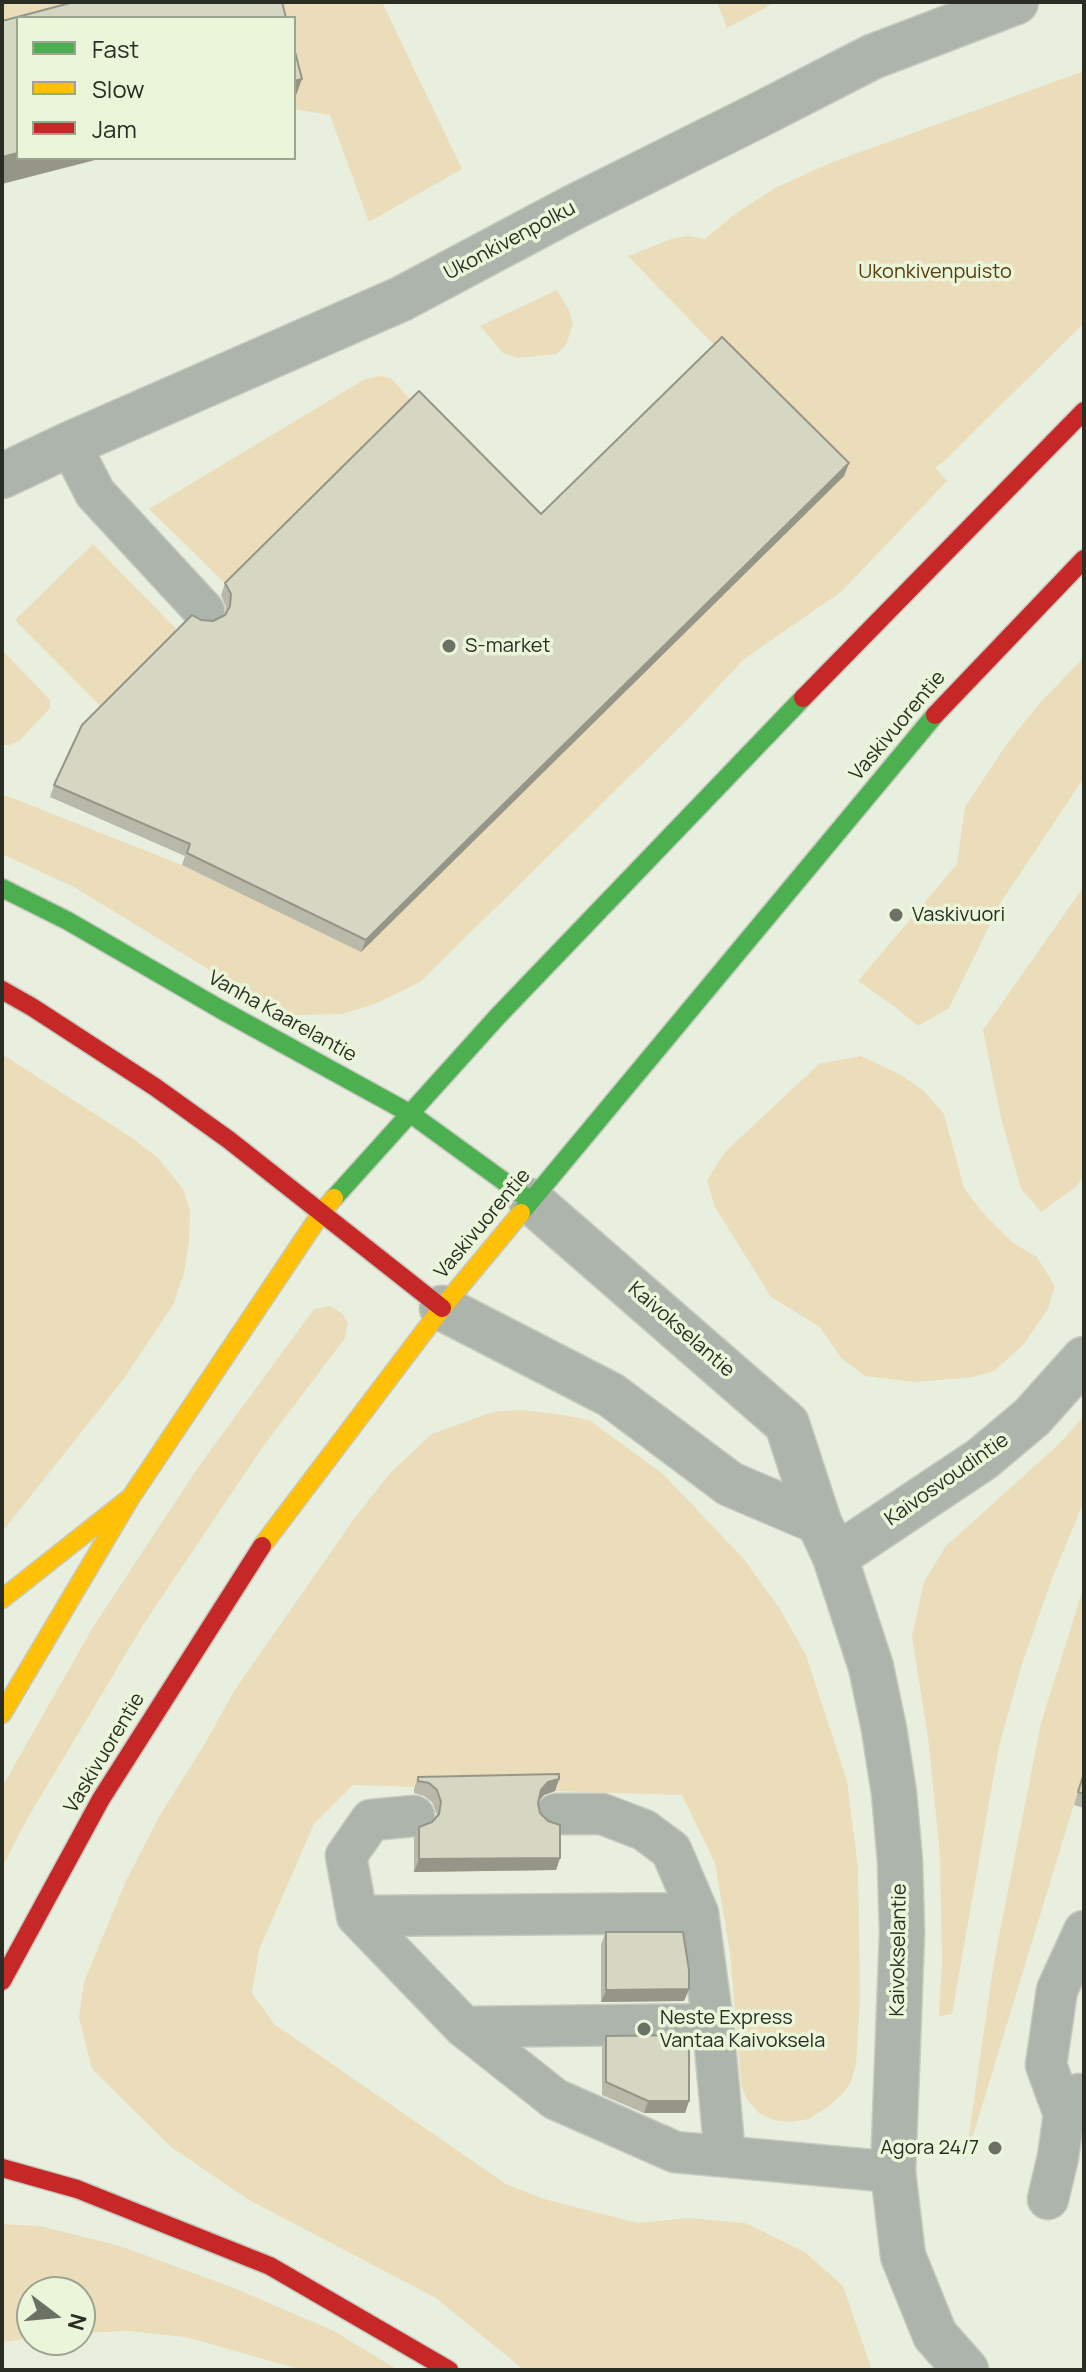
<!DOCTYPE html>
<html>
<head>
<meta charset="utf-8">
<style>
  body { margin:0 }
  #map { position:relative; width:1086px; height:2372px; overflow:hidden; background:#e9efdf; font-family:Manrope,sans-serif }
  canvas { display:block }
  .frame { position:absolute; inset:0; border:4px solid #292d23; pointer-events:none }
  .legend { position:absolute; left:16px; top:16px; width:280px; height:144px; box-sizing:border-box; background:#eaf5d9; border:2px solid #9da590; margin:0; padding:10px 14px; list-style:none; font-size:24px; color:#292d23 }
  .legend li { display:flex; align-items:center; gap:16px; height:40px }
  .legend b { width:40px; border:2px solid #9da590 }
  .north { position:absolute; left:16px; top:2276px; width:80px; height:80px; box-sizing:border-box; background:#eaf5d9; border:2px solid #9da590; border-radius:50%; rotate:106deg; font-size:22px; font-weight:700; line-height:32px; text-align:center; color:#292d23 }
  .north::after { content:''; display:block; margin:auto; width:28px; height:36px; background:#6c7165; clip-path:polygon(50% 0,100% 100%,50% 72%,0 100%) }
</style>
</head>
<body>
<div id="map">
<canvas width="1086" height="2372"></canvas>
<div class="frame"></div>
<ul class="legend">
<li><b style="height:10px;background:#4caf50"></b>Fast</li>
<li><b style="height:10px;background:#ffc107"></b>Slow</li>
<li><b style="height:10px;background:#c62828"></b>Jam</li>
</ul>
<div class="north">N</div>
</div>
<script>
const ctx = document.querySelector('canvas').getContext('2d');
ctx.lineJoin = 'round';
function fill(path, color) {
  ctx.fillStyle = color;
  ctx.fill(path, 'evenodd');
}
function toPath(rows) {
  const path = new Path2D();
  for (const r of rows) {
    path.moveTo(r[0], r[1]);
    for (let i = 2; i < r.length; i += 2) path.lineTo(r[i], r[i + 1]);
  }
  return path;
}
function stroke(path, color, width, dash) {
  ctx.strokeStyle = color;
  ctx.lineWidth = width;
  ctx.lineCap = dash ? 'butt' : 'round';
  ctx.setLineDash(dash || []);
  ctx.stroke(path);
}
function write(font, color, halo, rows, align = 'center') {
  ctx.font = font + ' Manrope,sans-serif';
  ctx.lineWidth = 7;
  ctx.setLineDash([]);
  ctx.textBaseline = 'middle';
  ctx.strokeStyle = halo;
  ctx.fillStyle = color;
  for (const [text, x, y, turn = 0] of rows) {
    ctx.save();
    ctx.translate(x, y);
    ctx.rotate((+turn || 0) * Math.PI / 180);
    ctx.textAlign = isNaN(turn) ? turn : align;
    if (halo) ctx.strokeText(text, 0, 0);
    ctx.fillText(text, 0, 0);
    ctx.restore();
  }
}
fill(toPath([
  [2,2,180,2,18,18,2,48],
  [263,2,382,2,462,169,369,222,330,115,294,109,294,18,267,18],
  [717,2,776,2,727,28],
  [1084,71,1084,323,943,462,935,467,947,481,841,592,744,659,685,722,420,982,375,1004,342,1014,296,1015,234,985,74,887,2,854,2,794,182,865,362,951,718,349,628,256,674,238,689,236,705,239,735,214,775,188,830,163],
  [557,290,569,310,573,324,566,345,556,354,517,358,503,353,480,326],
  [381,376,391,378,414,404,229,587,149,509,365,379],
  [93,544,181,634,104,710,15,620],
  [2,650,50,700,50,708,19,741,9,745,2,745],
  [1084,657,1084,778,1001,902,949,1008,918,1026,895,1007,858,981,957,864,965,807,1006,745,1039,704],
  [1084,886,1084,1174,1077,1186,1041,1212,1021,1189,1001,1118,983,1030],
  [2,1054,132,1138,158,1158,183,1189,190,1210,189,1242,184,1273,173,1305,122,1381,2,1532],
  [861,1056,901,1075,924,1091,944,1114,964,1188,982,1212,1013,1243,1037,1257,1055,1286,1048,1309,1023,1345,994,1371,973,1377,915,1382,865,1376,841,1358,820,1327,771,1297,715,1207,707,1180,725,1152,819,1064],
  [330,1306,342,1313,348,1323,345,1338,262,1448,145,1622,27,1819,2,1868,2,1787,93,1627,199,1466,314,1309],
  [521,1410,557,1414,589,1420,663,1474,743,1558,780,1609,806,1655,847,1781,858,1868,860,1998,856,2064,851,2082,843,2093,829,2106,809,2119,791,2122,773,2120,759,2113,747,2100,741,2085,730,1952,715,1863,682,1795,353,1785,314,1824,259,1950,252,1993,274,2024,506,2184,544,2199,638,2223,688,2218,745,2223,805,2252,843,2286,872,2370,524,2370,436,2298,249,2200,171,2147,92,2069,79,2018,84,1982,126,1881,160,1815,206,1742,234,1691,356,1516,391,1472,432,1434,492,1412],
  [1084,1416,1084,1501,1053,1576,1022,1664,999,1746,952,2014,939,2016,942,1962,940,1854,929,1745,912,1636,924,1582,946,1546,1059,1444],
  [1084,1586,1084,1771,965,2162,994,1962,1041,1723],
  [2,2224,40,2226,120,2246,234,2288,334,2331,398,2370,302,2370,186,2337,128,2331,80,2333,80,2292,32,2292,32,2338,2,2342]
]), '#ebdcba');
const lane = toPath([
  [70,444,95,493,204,611],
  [556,1814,602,1814,644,1830,671,1850,698,1913,713,2024,725,2156],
  [414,1816,371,1820,346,1856,357,1916,464,2027,555,2099,675,2152,893,2172],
  [357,1916,698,1913],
  [464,2027,713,2024],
  [1064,2114,1046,2065,1057,1990,1084,1931],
  [1048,2199,1058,2157,1064,2114,1079,2094]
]);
const street = toPath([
  [2,476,70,444,401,299,574,207,761,114,872,57,1016,2],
  [531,1201,787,1424,819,1522,835,1557,871,1667,884,1729,894,1793,900,1861,902,1933,893,2172,903,2256,935,2335,966,2370],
  [442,1308,611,1395,730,1484,819,1522],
  [835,1557,982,1459,1032,1417,1084,1359]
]);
const fast = toPath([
  [2,888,68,921,220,1009,411,1114,531,1201],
  [334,1198,498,1016,803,698],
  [521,1213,935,715]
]);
const slow = toPath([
  [262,1546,442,1308,521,1213],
  [2,1599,131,1497],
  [2,1714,131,1497,322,1212,334,1198]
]);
const jam = toPath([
  [803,698,1084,411],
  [935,715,1084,559],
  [2,990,32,1007,155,1087,229,1140,442,1308],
  [2,1981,101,1799,262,1546],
  [2,2168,77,2189,270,2266,449,2370]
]);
stroke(lane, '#c6cabf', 43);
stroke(street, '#c6cabf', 47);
stroke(fast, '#c6cabf', 21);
stroke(slow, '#c6cabf', 21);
stroke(jam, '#c6cabf', 21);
stroke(lane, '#acb4ab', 40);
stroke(street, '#acb4ab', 44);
stroke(fast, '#4caf50', 18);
stroke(slow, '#ffc107', 18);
stroke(jam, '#c62828', 18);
fill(toPath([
  [849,463,844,476,361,952,182,865,185,856,50,797,54,785,201,620,213,621,225,615,226,607,221,595,225,583,541,514],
  [1084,1771,1084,1808,1074,1805],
  [418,1777,559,1779,555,1791,544,1795,538,1803,540,1813,560,1858,556,1870,414,1872,414,1839,419,1827,432,1822,437,1815,432,1802,424,1796,414,1793,414,1789],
  [606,1932,689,1989,684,2001,601,2002,601,1944],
  [606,2036,689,2101,685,2113,644,2113,602,2095,602,2048]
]), '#b8b9a8');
fill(toPath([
  [302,79,294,101,294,81],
  [18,153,18,158,103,158,2,184,2,157],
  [849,463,844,476,361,952,366,940],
  [559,1779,555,1791,544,1795,537,1802,541,1790,548,1782],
  [560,1858,556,1870,414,1872,419,1859],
  [689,1989,684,2001,601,2002,606,1990],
  [648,2101,689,2101,685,2113,644,2113]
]), '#969688');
const building = toPath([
  [74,2,282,2,286,18,18,18,18,153,2,157,2,21,74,2],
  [294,48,302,79,294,81,294,48],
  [722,337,849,463,366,940,187,853,190,844,54,785,82,725,192,615,201,620,213,621,225,615,230,606,231,594,225,583,419,391,541,514,722,337],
  [1084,1773,1084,1794,1078,1792,1084,1773],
  [559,1774,559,1779,548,1782,541,1790,538,1803,540,1813,548,1821,560,1825,560,1858,419,1859,419,1827,432,1822,439,1814,441,1802,437,1790,429,1783,418,1781,418,1777,559,1774],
  [606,1932,683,1932,689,1970,689,1989,606,1990,606,1932],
  [689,2035,689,2101,648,2101,606,2082,606,2036,689,2035]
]);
fill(building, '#d6d7c3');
stroke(building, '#969688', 2);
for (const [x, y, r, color] of [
  [449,646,8,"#6c7165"],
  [896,915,8,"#6c7165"],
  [644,2029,8,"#6c7165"],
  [995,2148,8,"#6c7165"]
]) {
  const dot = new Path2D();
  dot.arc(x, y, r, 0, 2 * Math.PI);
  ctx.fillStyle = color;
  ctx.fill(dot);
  stroke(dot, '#eaf5d9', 3);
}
write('20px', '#292d23', '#eaf5d9', [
  ["Ukonkivenpolku",510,241,-28],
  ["Vaskivuorentie",898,726,-50],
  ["Vanha Kaarelantie",282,1017,29],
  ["Vaskivuorentie",483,1224,-50],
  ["Kaivokselantie",681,1330,41],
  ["Kaivosvoudintie",947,1480,-35],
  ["Vaskivuorentie",105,1753,-59],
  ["Kaivokselantie",899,1950,-89]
]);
write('20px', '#583d0f', '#eaf5d9', [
  ["Ukonkivenpuisto",935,272]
]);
write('20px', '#292d23', '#eaf5d9', [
  ["S-market",465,646],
  ["Vaskivuori",912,915],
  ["Neste Express",660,2018],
  ["Vantaa Kaivoksela",660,2041],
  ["Agora 24/7",979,2148,"right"]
], 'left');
</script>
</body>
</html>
